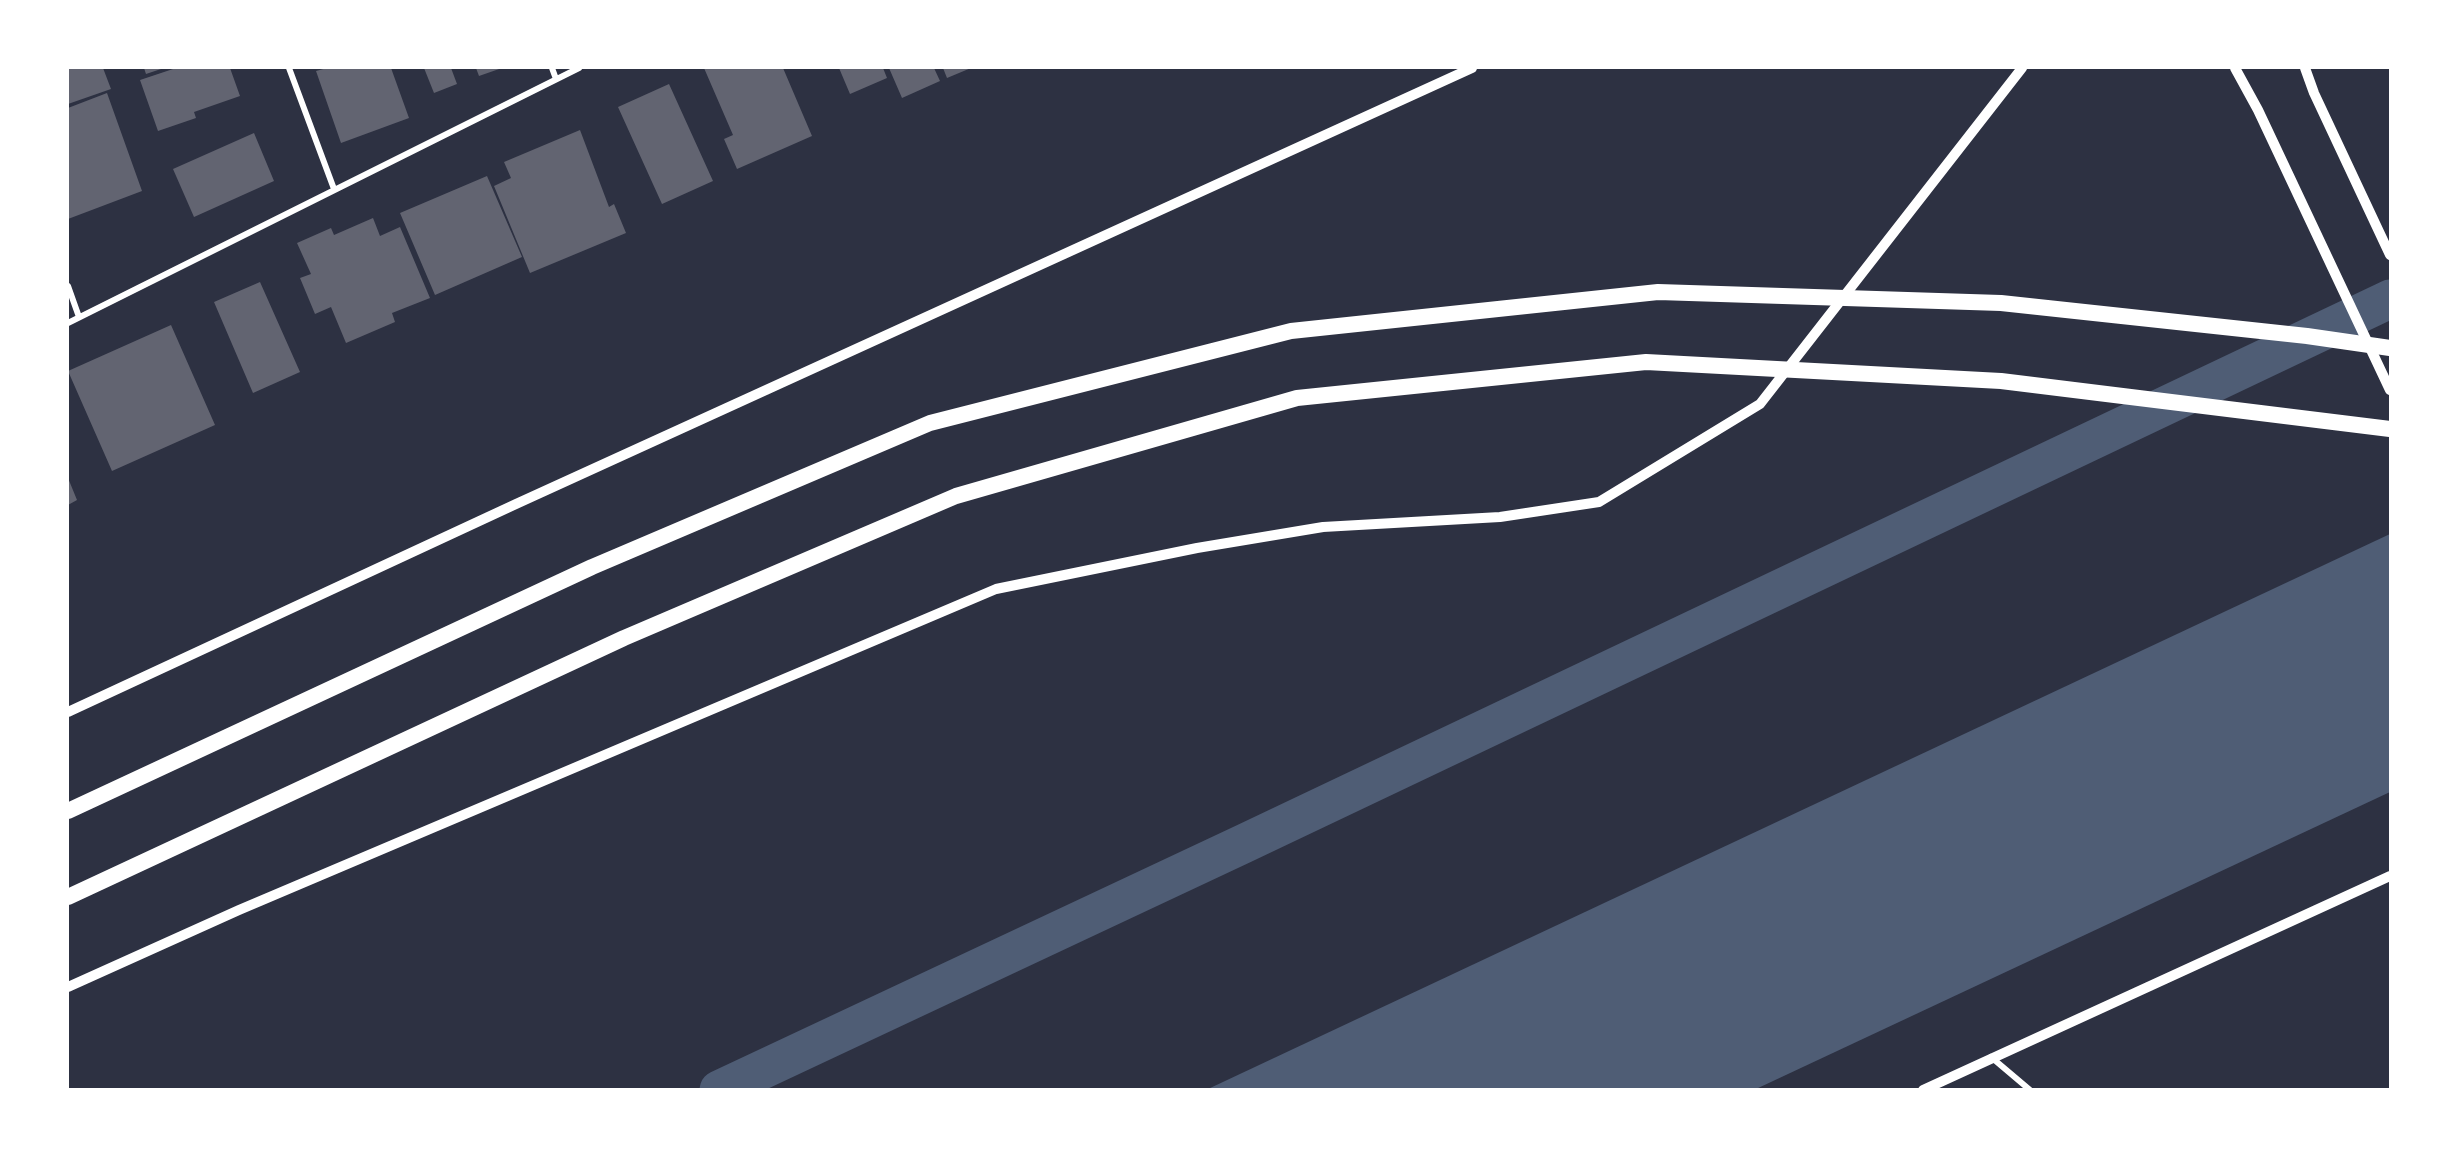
<!DOCTYPE html>
<html>
<head>
<meta charset="utf-8">
<style>
  body { margin:0 }
  #map { position:relative; width:2458px; height:1157px; overflow:hidden; background:#2d3142; font-family:"Roboto Condensed",sans-serif }
  canvas { display:block }
  .frame { position:absolute; inset:0; border:69px solid #fff; pointer-events:none }
</style>
</head>
<body>
<div id="map">
<canvas width="2458" height="1157"></canvas>
<div class="frame"></div>
</div>
<script>
const ctx = document.querySelector('canvas').getContext('2d');
ctx.lineJoin = 'round';
function fill(path, color) {
  ctx.fillStyle = color;
  ctx.fill(path, 'evenodd');
}
function toPath(rows) {
  const path = new Path2D();
  for (const r of rows) {
    path.moveTo(r[0], r[1]);
    for (let i = 2; i < r.length; i += 2) path.lineTo(r[i], r[i + 1]);
  }
  return path;
}
function stroke(path, color, width, dash) {
  ctx.strokeStyle = color;
  ctx.lineWidth = width;
  ctx.lineCap = dash ? 'butt' : 'round';
  ctx.setLineDash(dash || []);
  ctx.stroke(path);
}
fill(toPath([
  [2390,534,2390,792,1756,1089,1208,1089]
]), '#4f5d75');
stroke(toPath([
  [719,1090,1243,844,2390,299]
]), '#4f5d75', 39);
fill(toPath([
  [68,68,103,68,111,89,68,104],
  [144,68,164,68,146,74],
  [176,68,230,68,240,96,194,112,196,118,158,131,140,80],
  [327,68,391,68,409,118,341,143,316,71],
  [424,68,451,68,457,84,434,93],
  [476,68,502,68,479,76],
  [704,68,783,68,812,136,737,169,724,139,733,135],
  [839,68,883,68,887,78,850,94],
  [889,68,934,68,940,81,902,98],
  [943,68,971,68,947,78],
  [669,84,713,181,662,204,618,107],
  [107,93,142,191,68,219,68,108],
  [580,130,609,207,614,204,626,233,530,273,494,186,511,178,504,162],
  [254,133,274,181,194,217,173,169],
  [487,176,522,257,435,295,400,213],
  [373,218,380,236,400,227,430,298,392,313,395,322,346,343,331,307,315,314,300,278,311,274,297,243,331,228,334,235],
  [260,282,300,372,253,393,214,302],
  [171,325,215,425,112,471,68,371],
  [68,478,77,500,68,505]
]), '#626471');
stroke(toPath([
  [289,68,334,189],
  [552,68,556,79],
  [68,286,79,317],
  [68,323,579,68],
  [1991,1057,2030,1090]
]), '#fff', 6);
stroke(toPath([
  [2235,68,2258,110,2390,390],
  [2305,68,2314,93,2390,255],
  [68,712,516,504,1472,68],
  [68,987,239,910,996,589,1197,548,1323,527,1500,517,1599,502,1760,404,2022,68],
  [1923,1090,2390,876]
]), '#fff', 10);
stroke(toPath([
  [68,811,592,567,930,423,1291,331,1658,292,2001,303,2307,336,2390,348],
  [68,897,624,638,956,496,1297,398,1646,362,2001,381,2390,429]
]), '#fff', 16);
</script>
</body>
</html>
